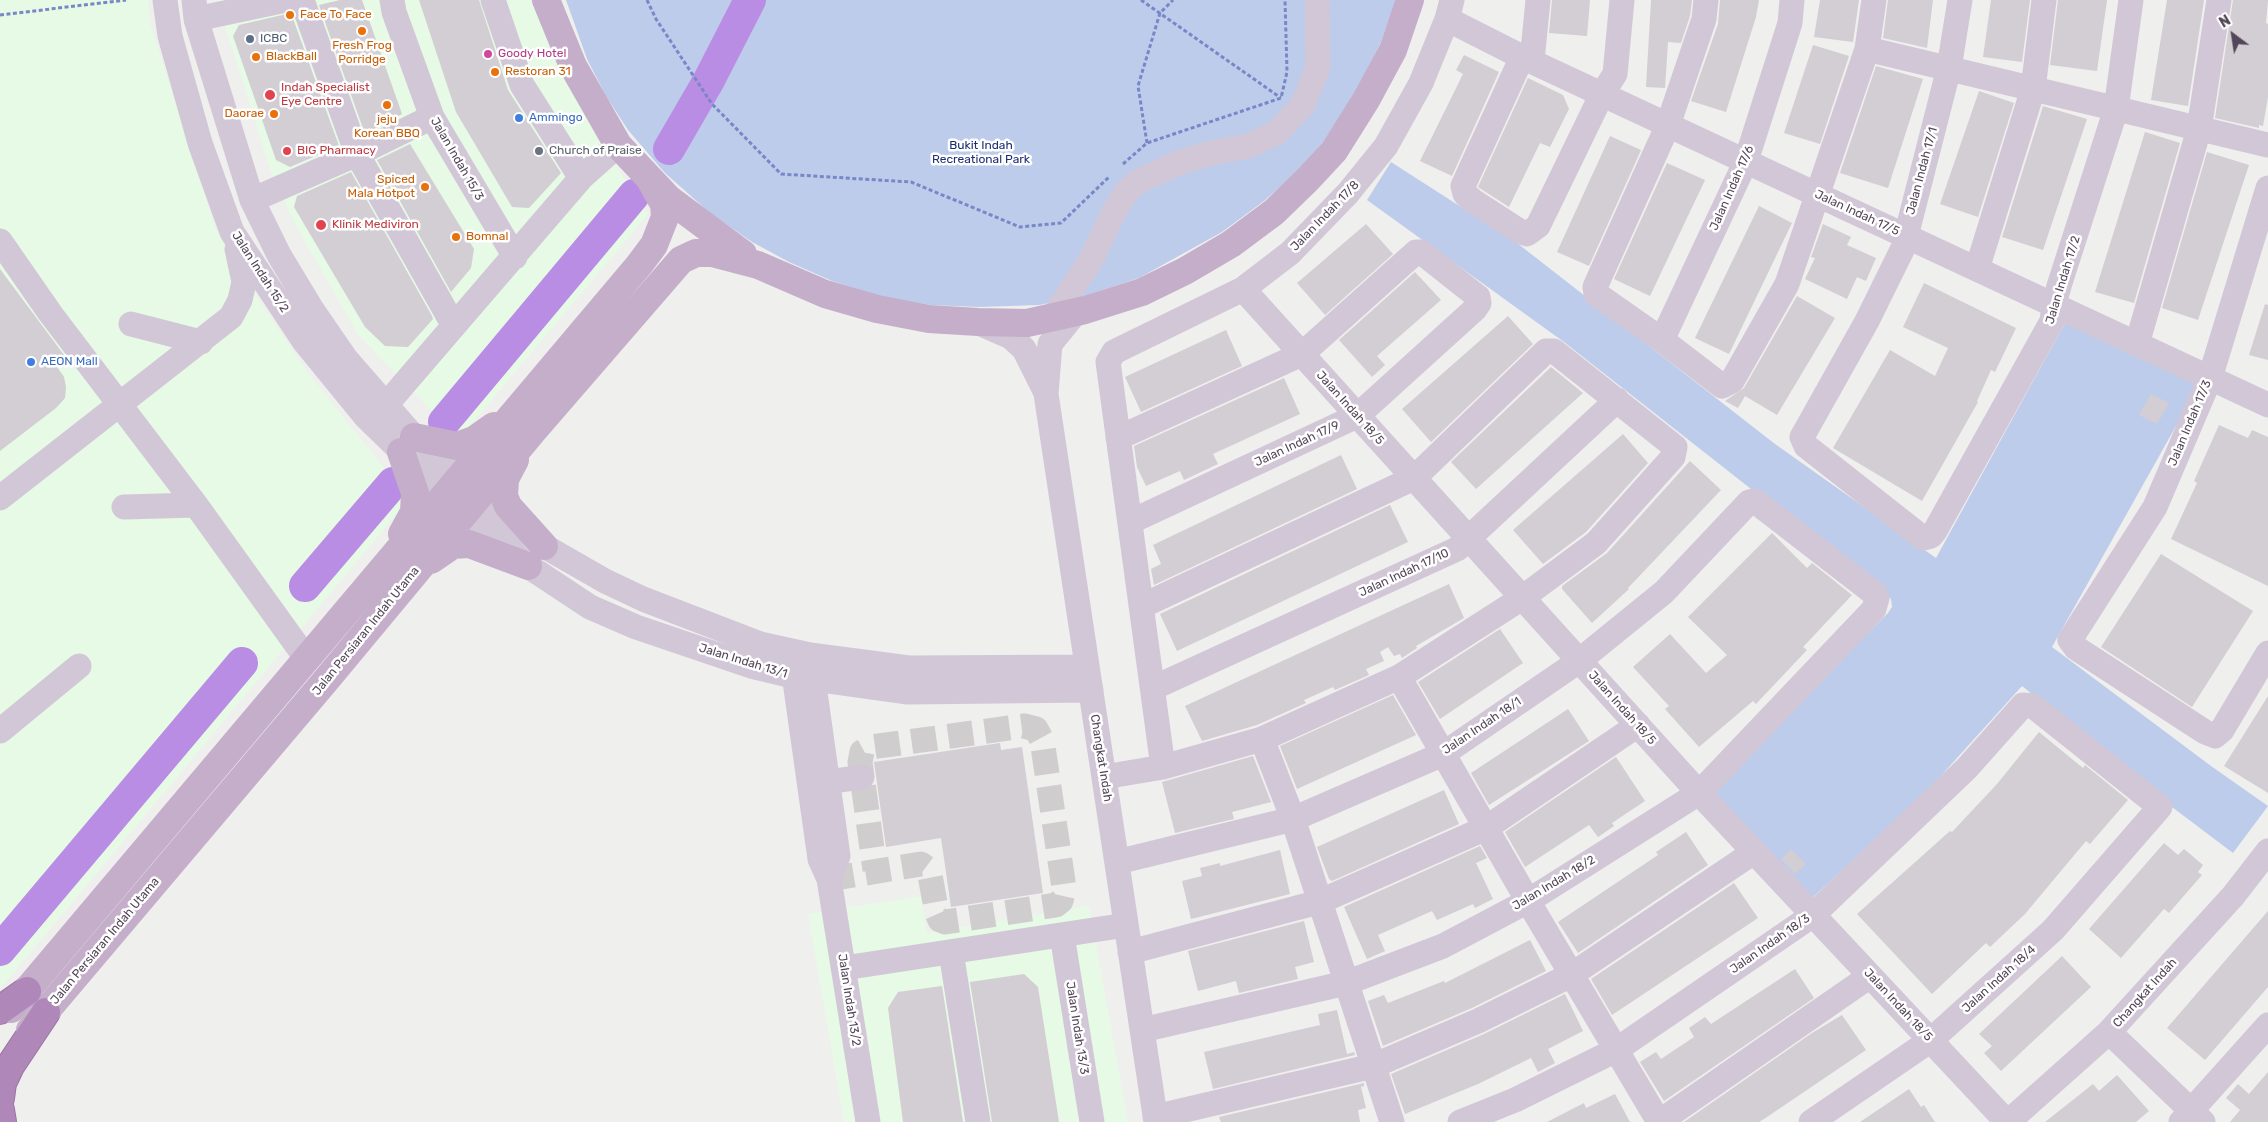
<!DOCTYPE html>
<html>
<head>
<meta charset="utf-8">
<style>
  body { margin:0 }
  #map { position:relative; width:2268px; height:1122px; overflow:hidden; background:#efefed; font-family:Rubik,sans-serif }
  canvas { display:block }
  .north { position:absolute; left:2208px; top:10px; width:50px; height:50px; -webkit-text-stroke:4px #fff; paint-order:stroke; rotate:329deg; font-size:14px; font-weight:700; line-height:20px; text-align:center; color:#544659 }
  .north::after { content:''; display:block; margin:auto; width:18px; height:22px; background:#544659; clip-path:polygon(50% 0,100% 100%,50% 72%,0 100%) }
</style>
</head>
<body>
<div id="map">
<canvas width="2268" height="1122"></canvas>
<div class="north">N</div>
</div>
<script>
const ctx = document.querySelector('canvas').getContext('2d');
ctx.lineJoin = 'round';
function fill(path, color) {
  ctx.fillStyle = color;
  ctx.fill(path, 'evenodd');
}
function toPath(rows) {
  const path = new Path2D();
  for (const r of rows) {
    path.moveTo(r[0], r[1]);
    for (let i = 2; i < r.length; i += 2) path.lineTo(r[i], r[i + 1]);
  }
  return path;
}
function stroke(path, color, width, dash) {
  ctx.strokeStyle = color;
  ctx.lineWidth = width;
  ctx.lineCap = dash ? 'butt' : 'round';
  ctx.setLineDash(dash || []);
  ctx.stroke(path);
}
function write(font, color, halo, rows, align = 'center') {
  ctx.font = font + ' Rubik,sans-serif';
  ctx.lineWidth = 5;
  ctx.setLineDash([]);
  ctx.textBaseline = 'middle';
  ctx.strokeStyle = halo;
  ctx.fillStyle = color;
  for (const [text, x, y, turn = 0] of rows) {
    ctx.save();
    ctx.translate(x, y);
    ctx.rotate((+turn || 0) * Math.PI / 180);
    ctx.textAlign = isNaN(turn) ? turn : align;
    if (halo) ctx.strokeText(text, 0, 0);
    ctx.fillText(text, 0, 0);
    ctx.restore();
  }
}
fill(toPath([
  [0,0,148,0,149,20,215,227,234,263,308,373,409,499,0,989],
  [217,0,531,0,595,135,648,214,459,439,359,336,295,224,271,172],
  [921,896,927,933,1089,906,1128,1122,844,1122,808,914]
]), '#e6fae6');
fill(toPath([
  [566,0,1396,0,1380,44,1357,90,1324,141,1297,172,1264,201,1222,232,1139,278,1084,296,1039,305,979,307,931,305,882,297,832,281,789,262,752,242,710,213,665,173,628,130,606,96,587,59],
  [1391,162,1517,243,1775,444,1936,558,2065,323,2199,385,2052,647,2211,766,2268,806,2233,853,2164,801,2022,686,1920,799,1811,899,1703,794,1888,613,1892,607,1891,599,1564,342,1367,200]
]), '#bdcceb');
stroke(toPath([
  [669,149,709,80,750,0],
  [444,422,634,195],
  [305,586,393,483],
  [0,950,242,663]
]), '#ba8de5', 32);
fill(toPath([
  [340,0,362,0,402,114,365,134,319,5],
  [419,0,479,0,508,90,561,173,529,208,512,207,456,112],
  [1552,0,1590,0,1587,36,1549,33],
  [1651,0,1692,0,1690,16,1681,43,1668,42,1665,88,1646,87],
  [1720,0,1759,0,1756,17,1726,112,1691,101,1718,24],
  [1820,0,1859,0,1853,42,1814,37],
  [1888,0,1933,0,1927,48,1883,38],
  [1991,0,2030,0,2022,62,1983,57],
  [2058,0,2107,0,2097,71,2050,65],
  [2167,0,2204,0,2188,106,2151,100],
  [2233,0,2268,0,2266,23,2268,24,2268,97,2263,126,2259,125,2259,128,2215,118],
  [291,13,339,146,290,167,276,160,233,36,239,25],
  [1813,45,1849,56,1820,144,1784,133],
  [1464,55,1499,72,1452,176,1420,161,1463,74,1456,70],
  [1876,66,1923,79,1888,188,1840,173],
  [1528,78,1563,95,1569,109,1550,147,1540,143,1509,207,1478,187],
  [1979,91,2014,103,1978,217,1940,204],
  [2043,106,2087,119,2043,250,2002,237],
  [2145,132,2180,143,2134,303,2095,292],
  [1610,136,1641,150,1589,266,1557,252],
  [410,144,474,249,471,268,451,292,377,160],
  [2207,152,2249,165,2198,320,2162,308],
  [1667,163,1705,180,1650,296,1614,279],
  [351,172,432,316,433,319,408,347,385,346,365,327,294,207,297,196],
  [1759,206,1792,223,1729,354,1695,338],
  [1366,224,1393,254,1325,315,1297,283],
  [1823,224,1851,237,1847,245,1876,258,1866,281,1857,277,1847,299,1805,279,1815,258,1811,257],
  [0,269,67,359,57,367,64,377,66,387,65,398,56,408,0,451],
  [1415,272,1441,300,1377,356,1385,365,1372,377,1339,340],
  [1924,283,2016,328,1995,372,1991,370,1977,401,1978,402,1922,501,1833,448,1890,350,1935,376,1948,348,1903,327],
  [1797,296,1835,318,1777,415,1745,396,1738,408,1725,401,1744,388],
  [2265,304,2268,305,2268,360,2249,355],
  [1508,316,1533,344,1431,442,1402,409],
  [1226,330,1242,366,1141,412,1125,377],
  [1551,367,1583,393,1476,489,1451,462],
  [1284,378,1300,414,1213,454,1218,464,1184,480,1180,471,1146,486,1137,467,1134,446],
  [2151,394,2169,403,2157,424,2139,415],
  [2219,425,2248,438,2252,430,2268,437,2268,586,2171,539,2197,483,2194,481],
  [1623,434,1648,463,1586,532,1543,564,1513,530],
  [1341,455,1357,489,1154,585,1151,569,1161,564,1153,545],
  [1690,461,1721,490,1628,588,1629,589,1592,623,1562,589,1562,586,1607,553],
  [1390,505,1408,542,1177,651,1160,614],
  [1772,533,1807,568,1812,563,1852,595,1803,647,1807,650,1756,704,1753,701,1699,747,1665,709,1669,706,1633,667,1670,634,1706,673,1727,655,1688,617],
  [2161,554,2253,611,2192,707,2101,647],
  [1449,584,1464,618,1416,646,1417,648,1402,658,1400,654,1394,656,1388,647,1380,652,1384,661,1366,669,1369,675,1335,690,1333,687,1304,700,1306,703,1257,725,1202,741,1185,706],
  [1500,629,1523,663,1440,719,1418,682],
  [1393,695,1416,735,1297,789,1280,746],
  [2268,696,2268,793,2224,766],
  [1568,709,1589,741,1489,805,1471,773],
  [2039,732,2083,768,2085,765,2128,800,2090,844,2086,841,2025,914,1990,947,1986,943,1932,994,1857,914,1950,831,1952,832,1997,784],
  [1000,743,1001,750,1022,747,1043,893,951,907,941,838,886,847,874,762],
  [1253,756,1271,802,1232,812,1234,819,1175,833,1162,782],
  [1616,757,1645,801,1612,823,1614,826,1598,837,1589,825,1525,867,1505,832],
  [1444,790,1459,824,1332,881,1329,879,1317,847],
  [1686,832,1708,865,1578,953,1558,922,1658,855,1656,852],
  [2164,843,2178,855,2184,849,2203,865,2198,872,2202,875,2169,913,2164,909,2121,958,2089,929],
  [1480,846,1487,858,1476,863,1493,899,1475,908,1473,904,1437,920,1432,911,1378,935,1385,951,1367,959,1344,907],
  [1791,849,1806,864,1795,874,1781,859],
  [1280,850,1290,894,1191,919,1182,881,1202,876,1200,868,1220,863,1220,866],
  [1734,883,1758,918,1612,1015,1591,979],
  [2268,911,2268,987,2205,1060,2167,1028],
  [1304,921,1314,962,1295,967,1298,979,1239,993,1236,981,1198,991,1188,951],
  [1530,940,1546,971,1472,1008,1383,1046,1368,1001,1384,995,1388,1003,1444,981,1445,983],
  [2062,956,2091,987,2001,1071,1984,1053,1992,1046,1979,1034],
  [1795,969,1814,998,1664,1101,1640,1062,1656,1052,1661,1059,1694,1037,1689,1028,1705,1017,1711,1024],
  [1024,974,1038,987,1059,1122,992,1122,970,982],
  [942,986,963,1122,903,1122,888,1008,898,992],
  [1565,994,1583,1031,1548,1049,1555,1063,1538,1072,1531,1058,1478,1084,1405,1114,1391,1074,1484,1034],
  [1337,1010,1347,1054,1354,1052,1355,1055,1213,1089,1204,1052,1320,1025,1318,1014],
  [1842,1015,1866,1050,1767,1117,1759,1122,1684,1122,1812,1033],
  [2268,1072,2268,1122,2230,1122,2240,1110,2226,1098,2238,1084,2249,1094],
  [2117,1075,2149,1111,2136,1122,2045,1122,2093,1084,2099,1091],
  [1364,1083,1364,1086,1361,1087,1366,1108,1358,1110,1360,1122,1221,1122,1219,1117],
  [1909,1089,1921,1107,1924,1105,1935,1122,1860,1122],
  [1615,1094,1630,1122,1547,1122,1584,1103,1586,1108]
]), '#d3cdd4');
stroke(toPath([
  [829,879,921,864,929,870,937,913,940,920,945,922,1056,905,1061,901,1064,888,1042,740,1036,729,1024,726,871,747,862,752,860,762,875,870]
]), '#d0cdcf', 25, [25, 12]);
const highway = toPath([
  [0,1010,27,991],
  [0,1098,2,1083,10,1066,46,1012],
  [0,1110,2,1122]
]);
stroke(highway, '#9b73a4', 30);
stroke(toPath([
  [647,0,656,19,712,104,781,174,911,182,1020,227,1061,223,1109,177],
  [1141,0,1281,98],
  [0,15,126,0],
  [1147,143,1138,86,1160,13,1173,0],
  [1123,164,1147,143,1281,98,1287,72,1285,0]
]), '#7887c6', 3, [4, 2.5]);
stroke(toPath([
  [165,0,170,36,200,143,232,232,304,341,366,417,464,512,528,566,590,607,636,627,751,666,793,676,908,692,1091,690],
  [194,0,196,19,252,200,279,255,311,308,346,359,414,437,479,495,544,546,605,581,643,599,760,644,810,655,909,668,1087,667],
  [302,0,357,154,454,326],
  [392,0,394,12,432,117,515,257],
  [493,0,522,85,581,178],
  [1706,0,1704,19,1668,125,1595,287,1596,294,1602,298,1662,340,1722,386,1732,381,1787,284,1867,49,1874,0],
  [1960,0,1949,68,1903,248,1867,321,1802,437,1806,446,1923,538,1931,536,1935,531,2052,321,2054,305,2059,286,2116,109,2131,0],
  [196,19,286,0],
  [1447,19,1522,57,2268,405],
  [1867,49,2268,145],
  [1522,57,1463,186,1465,194,1473,201,1521,232,1527,234,1538,226,1602,94,1615,74,1622,0],
  [1532,61,1538,0],
  [2268,188,2210,378,2155,507,2070,640,2076,648,2205,732,2215,736,2222,730,2268,653],
  [252,200,357,154,432,117],
  [0,241,50,313,196,505,306,658],
  [1977,269,2033,89,2044,0],
  [1243,289,1699,793,2007,1122],
  [1076,312,1050,344,1046,394,1156,1122],
  [1054,316,1091,260,1113,214,1126,192,1139,181,1178,163,1211,153,1248,146,1276,133,1303,105,1318,67,1317,0],
  [979,323,1011,337,1024,349,1044,389],
  [131,324,201,342],
  [1662,340,1746,161,1790,23,1792,0],
  [2137,344,2199,129,2219,0],
  [385,406,581,178,618,145],
  [1118,438,1302,354,1416,252,1421,252,1478,297,1479,303,1475,309,1357,416,1130,522],
  [0,498,231,317,240,300,244,282,237,249],
  [124,507,196,505],
  [792,660,820,859,829,879,868,1122],
  [811,664,838,856,829,879],
  [1399,677,1528,901,1659,1122],
  [1153,688,1457,549,1617,400],
  [0,731,79,666],
  [1262,739,1293,819,1392,1122],
  [1163,767,1108,362,1114,352,1243,289,1290,253,1348,193,1386,146,1421,83,1447,19,1452,0],
  [1104,777,1163,767,1262,739,1399,677,1522,598,1596,543,1673,457,1675,447,1554,351,1546,351,1414,478,1142,606],
  [827,782,862,777],
  [1117,862,1293,819,1443,754,1579,661,1664,592,1749,502,1754,501,1760,505,1875,594,1877,598,1874,609,1699,793,1528,901,1443,946,1346,983,1142,1030],
  [1062,935,1092,1122],
  [951,952,978,1122],
  [1130,952,1319,902,1486,828,1638,725],
  [844,968,1126,925],
  [2109,1032,2203,1122],
  [1155,1117,1373,1066,1478,1021,1571,975,1754,852],
  [1460,1122,1515,1100,1616,1050,1813,915,1967,768,2023,705,2033,706,2160,807,2053,930,1931,1040,1811,1122],
  [1659,1122,1870,976],
  [2008,1122,2109,1032,2233,896,2268,851],
  [2181,1122,2268,1025]
]), '#d2c7d6', 25);
stroke(toPath([
  [546,0,573,66,618,145,669,199,743,254],
  [414,437,457,446,474,440,494,426],
  [401,452,415,493,414,512,402,534],
  [515,460,505,479,504,496,508,506,544,546],
  [431,560,453,545,469,544,528,566],
  [11,1009,639,265,654,245,665,217,664,204,652,183],
  [30,1030,327,679,533,431,681,260,696,253,712,253,758,265,825,294,877,309,929,319,978,322,1027,323,1085,310,1142,292,1185,271,1231,244,1274,212,1307,180,1334,151,1366,100,1393,50,1410,0]
]), '#c4aeca', 28);
stroke(highway, '#af87b9', 28);
for (const [x, y, r, color] of [
  [290,15,5,"#e8710a"],
  [362,31,5,"#e8710a"],
  [250,39,5,"#5c6f8a"],
  [488,54,5,"#d1479c"],
  [256,57,5,"#e8710a"],
  [495,72,5,"#e8710a"],
  [270,95,6,"#e0444e"],
  [387,105,5,"#e8710a"],
  [274,114,5,"#e8710a"],
  [519,118,5,"#3f7fe0"],
  [287,151,5,"#e0444e"],
  [539,151,5,"#6b7280"],
  [425,187,5,"#e8710a"],
  [321,225,6,"#e0444e"],
  [456,237,5,"#e8710a"],
  [31,362,5,"#3f7fe0"]
]) {
  const dot = new Path2D();
  dot.arc(x, y, r, 0, 2 * Math.PI);
  ctx.fillStyle = color;
  ctx.fill(dot);
  stroke(dot, '#fff', 2);
}
write('12px', '#c56008', '#fff', [
  ["Face To Face",300,15],
  ["Fresh Frog",362,46,"center"],
  ["Porridge",362,60,"center"],
  ["BlackBall",266,57],
  ["Restoran 31",505,72],
  ["Daorae",264,114,"right"],
  ["jeju",387,120,"center"],
  ["Korean BBQ",387,134,"center"],
  ["Spiced",415,180,"right"],
  ["Mala Hotpot",415,194,"right"],
  ["Bomnal",466,237]
], 'left');
write('12px', '#4e5e75', '#fff', [
  ["ICBC",260,39]
], 'left');
write('12px', '#b23c85', '#fff', [
  ["Goody Hotel",498,54]
], 'left');
write('12px', '#be3a42', '#fff', [
  ["Indah Specialist",281,88],
  ["Eye Centre",281,102],
  ["BIG Pharmacy",297,151],
  ["Klinik Mediviron",332,225]
], 'left');
write('12px', '#366cbe', '#fff', [
  ["Ammingo",529,118],
  ["AEON Mall",41,362]
], 'left');
write('12px', '#1d2e74', '#fff', [
  ["Bukit Indah",981,146],
  ["Recreational Park",981,160]
]);
write('12px', '#5b616d', '#fff', [
  ["Church of Praise",549,151]
], 'left');
write('12px', '#544659', '#fff', [
  ["Jalan Indah 15/3",457,159,60],
  ["Jalan Indah 17/1",1922,171,-75],
  ["Jalan Indah 17/6",1732,188,-66],
  ["Jalan Indah 17/5",1857,213,25],
  ["Jalan Indah 17/8",1325,216,-46],
  ["Jalan Indah 15/2",260,272,57],
  ["Jalan Indah 17/2",2063,280,-73],
  ["Jalan Indah 18/5",1350,408,48],
  ["Jalan Indah 17/3",2190,423,-67],
  ["Jalan Indah 17/9",1297,444,-25],
  ["Jalan Indah 17/10",1404,573,-25],
  ["Jalan Persiaran Indah Utama",366,631,-51],
  ["Jalan Indah 13/1",743,661,17],
  ["Jalan Indah 18/5",1622,708,48],
  ["Jalan Indah 18/1",1482,726,-34],
  ["Changkat Indah",1101,758,81],
  ["Jalan Indah 18/2",1554,883,-31],
  ["Jalan Persiaran Indah Utama",105,941,-50],
  ["Jalan Indah 18/3",1770,944,-35],
  ["Jalan Indah 18/4",1999,979,-42],
  ["Changkat Indah",2145,993,-48],
  ["Jalan Indah 13/2",849,1000,81],
  ["Jalan Indah 18/5",1898,1005,47],
  ["Jalan Indah 13/3",1077,1028,81]
]);
</script>
</body>
</html>
